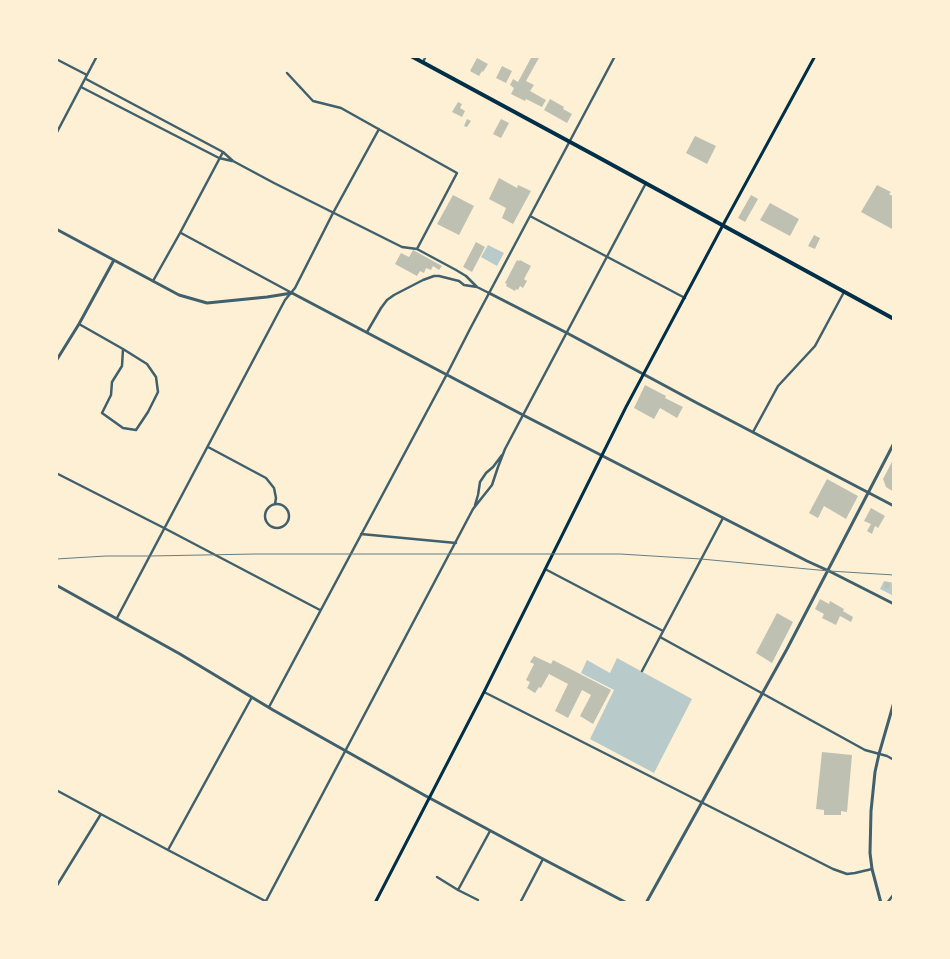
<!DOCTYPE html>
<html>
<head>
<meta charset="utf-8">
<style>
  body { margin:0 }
  #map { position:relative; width:950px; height:959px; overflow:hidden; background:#fdf0d5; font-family:"Times New Roman",serif }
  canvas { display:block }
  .frame { position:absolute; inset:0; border:58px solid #fdf0d5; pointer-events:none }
</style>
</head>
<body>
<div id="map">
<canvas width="950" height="959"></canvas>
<div class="frame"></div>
</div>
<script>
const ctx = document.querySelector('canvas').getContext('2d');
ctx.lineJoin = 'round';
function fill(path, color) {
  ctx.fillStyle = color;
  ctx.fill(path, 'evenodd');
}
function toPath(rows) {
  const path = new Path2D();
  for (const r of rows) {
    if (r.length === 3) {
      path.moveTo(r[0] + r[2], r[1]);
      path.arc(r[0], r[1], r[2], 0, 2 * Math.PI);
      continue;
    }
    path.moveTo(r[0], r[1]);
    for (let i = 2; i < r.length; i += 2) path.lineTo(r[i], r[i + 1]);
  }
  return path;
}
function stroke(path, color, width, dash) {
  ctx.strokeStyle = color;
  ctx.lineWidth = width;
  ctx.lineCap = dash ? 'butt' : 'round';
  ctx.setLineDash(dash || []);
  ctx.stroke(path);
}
fill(toPath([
  [488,245,504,253,497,266,481,257],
  [884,581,894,583,894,596,880,589],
  [617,658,692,699,654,773,590,739,614,690,581,673,587,660,610,673]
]), '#b9caca');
fill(toPath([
  [532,56,540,56,526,81,534,85,530,91,546,100,542,107,526,99,525,101,511,94,514,88,510,85,513,79,518,82],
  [477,58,488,64,483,72,482,71,479,76,470,71],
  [502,66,512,71,506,83,496,78],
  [550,99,564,107,563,109,572,114,567,123,544,110],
  [458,102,462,104,460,108,465,111,462,117,452,112],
  [467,119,471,121,467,127,464,126],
  [501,119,509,123,501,138,493,134],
  [695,136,716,146,707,164,686,153],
  [499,178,517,188,518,185,531,191,513,224,502,218,506,208,489,199],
  [877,185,891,192,889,194,894,197,894,230,861,212],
  [453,195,474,206,459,235,437,224],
  [751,195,758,199,745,222,738,218],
  [770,203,799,219,790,236,760,220],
  [814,235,820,238,815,249,808,246],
  [476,242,485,247,472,272,463,267],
  [413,250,442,266,439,270,433,266,431,270,426,268,424,273,420,271,417,276,395,264,401,253,409,257],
  [517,260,519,261,520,260,531,266,524,279,527,281,523,288,520,286,518,290,516,289,515,291,506,286,507,284,505,283],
  [645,385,666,396,665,398,683,407,677,418,660,408,654,419,634,408],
  [894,458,894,492,886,487,883,479],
  [827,479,858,496,846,519,824,506,818,518,809,513],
  [871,508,885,516,878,528,875,526,872,534,867,531,871,524,864,521],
  [886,582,890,584,888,589,884,587],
  [820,599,829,604,830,601,844,609,843,611,853,617,851,622,840,616,836,625,822,618,824,614,815,609],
  [777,613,793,622,772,663,756,653],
  [534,656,551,664,553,660,611,690,593,724,580,716,591,695,582,690,568,718,555,711,568,684,549,674,541,688,539,687,535,693,527,688,530,682,526,680,534,664,530,662],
  [822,752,852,755,847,812,841,811,841,815,824,815,824,810,816,809]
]), '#bec0b2');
stroke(toPath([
  [56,59,87,75],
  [423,62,426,56],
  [287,73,313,101,341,108,457,173,417,249],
  [86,79,223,152,233,161,274,183,402,247,417,249,456,270,466,276,477,287,489,293],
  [81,87,219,158,232,161],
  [56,134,97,56],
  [530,216,685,298],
  [181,233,292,293],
  [153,281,180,233,223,152],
  [79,324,123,349,147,364,156,377,158,392,148,412,136,430,123,428,102,413,111,395,112,382,122,366,123,349],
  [367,332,381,308,387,300,394,295,423,280,434,276,439,276,459,281,464,285,477,287],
  [753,432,778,386,815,346,844,292],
  [208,447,266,478,274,488,276,498,275,504],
  [56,473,164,528,320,610],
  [277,516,12],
  [475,505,478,495,480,482,486,473,493,467,502,455],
  [361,534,456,543],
  [545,569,663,631],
  [117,618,285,300,295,288,333,213,379,129],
  [660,637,865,750,887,756,894,760],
  [642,671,723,518],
  [484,692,833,869,847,874,855,873,872,869],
  [269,707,447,374,470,329,615,56],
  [56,790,168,850,269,903],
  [168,850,252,697],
  [437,877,458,890,478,900],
  [56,887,101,814],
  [458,890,490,831],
  [266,901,473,509,492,485,498,467,505,449,646,183],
  [520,903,543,859],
  [887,903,894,894]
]), '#3f606c', 2.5);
stroke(toPath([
  [56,229,179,295,207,303,267,297,292,293,523,415,807,561,829,571,894,604],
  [489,293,567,333,697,403,894,506],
  [56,361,79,324,114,260],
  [56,585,180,654,273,710,424,795,543,859,627,903],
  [646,903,787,649,894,443],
  [881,903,872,869,870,853,871,811,875,772,879,754,894,702]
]), '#3f606c', 3);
stroke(toPath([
  [375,903,484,692,626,407,723,225,815,56]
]), '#003049', 3);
stroke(toPath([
  [411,56,596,156,894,319]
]), '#003049', 4);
stroke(toPath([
  [56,559,106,556,150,556,255,554,620,554,701,559,829,571,894,575]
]), '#657d81', 1);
</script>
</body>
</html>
